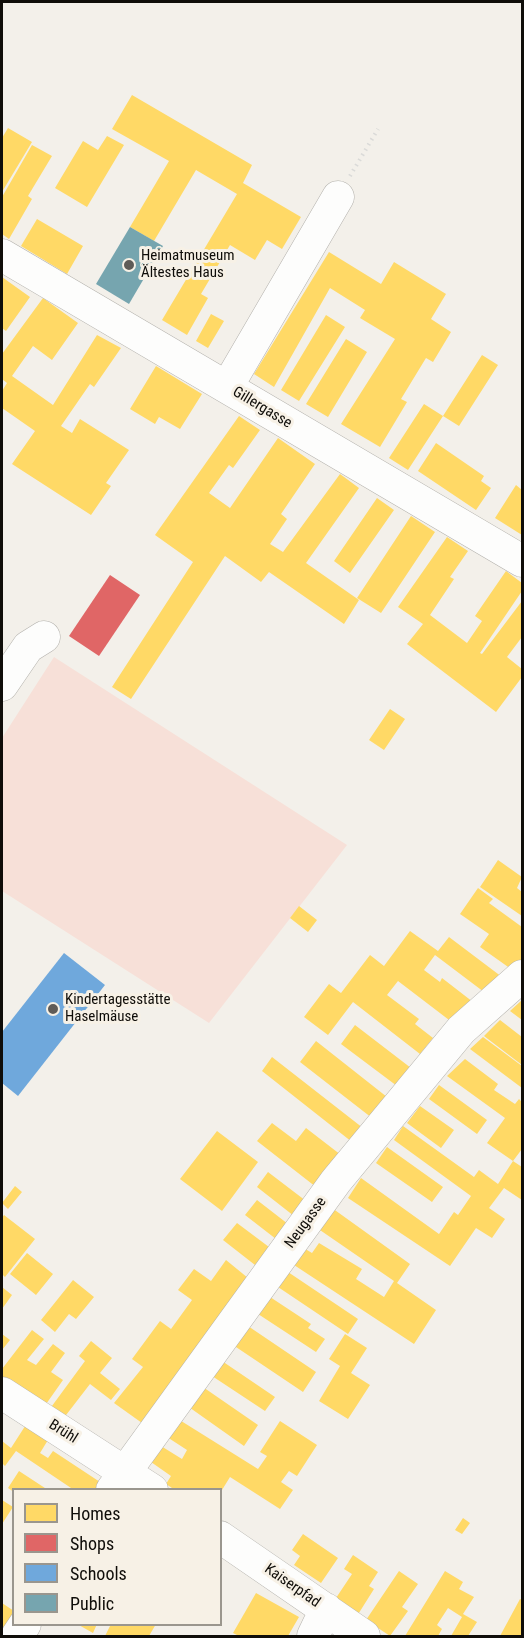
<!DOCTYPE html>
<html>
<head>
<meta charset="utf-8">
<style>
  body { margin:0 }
  #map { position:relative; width:524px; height:1638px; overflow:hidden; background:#f3f0ea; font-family:"Roboto Condensed",sans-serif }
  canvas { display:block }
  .frame { position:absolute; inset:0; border:3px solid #0f0d09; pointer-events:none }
  .legend { position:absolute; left:12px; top:1488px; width:210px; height:138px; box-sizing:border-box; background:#f7f1e6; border:2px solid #9a968e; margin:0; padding:8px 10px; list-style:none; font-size:18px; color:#0f0d09 }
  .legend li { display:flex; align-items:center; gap:12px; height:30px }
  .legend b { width:30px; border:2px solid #9a968e }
</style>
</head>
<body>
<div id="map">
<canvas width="524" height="1638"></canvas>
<div class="frame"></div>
<ul class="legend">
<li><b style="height:16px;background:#ffd966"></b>Homes</li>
<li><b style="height:16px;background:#e06666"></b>Shops</li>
<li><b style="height:16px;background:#6fa8dc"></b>Schools</li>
<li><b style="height:16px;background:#76a5af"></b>Public</li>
</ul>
</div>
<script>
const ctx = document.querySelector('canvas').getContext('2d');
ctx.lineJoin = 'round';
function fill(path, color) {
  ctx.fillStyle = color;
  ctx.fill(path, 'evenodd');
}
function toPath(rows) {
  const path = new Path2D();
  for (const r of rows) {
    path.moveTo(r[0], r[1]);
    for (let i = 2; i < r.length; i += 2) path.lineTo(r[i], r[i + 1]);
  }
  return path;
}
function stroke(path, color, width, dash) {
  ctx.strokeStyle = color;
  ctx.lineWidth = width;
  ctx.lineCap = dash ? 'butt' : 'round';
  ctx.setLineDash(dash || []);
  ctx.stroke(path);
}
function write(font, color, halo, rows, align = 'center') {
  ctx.font = font + ' "Roboto Condensed",sans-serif';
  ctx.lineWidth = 6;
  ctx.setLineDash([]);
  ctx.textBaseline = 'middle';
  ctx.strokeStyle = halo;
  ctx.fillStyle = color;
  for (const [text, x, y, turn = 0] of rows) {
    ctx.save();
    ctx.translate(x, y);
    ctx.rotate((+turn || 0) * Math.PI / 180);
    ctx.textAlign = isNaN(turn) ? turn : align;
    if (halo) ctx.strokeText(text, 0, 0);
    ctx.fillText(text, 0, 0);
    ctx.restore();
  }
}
fill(toPath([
  [54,657,347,845,209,1023,2,891,2,738]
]), '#f7e0d8');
fill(toPath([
  [132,95,252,165,243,183,301,217,282,249,267,240,255,260,230,245,201,294,208,298,187,335,162,320,237,194,196,170,154,241,130,227,169,161,112,129],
  [8,128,32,142,2,192,2,138],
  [107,136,124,145,87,207,55,188,83,141,98,150],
  [32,145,52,156,28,196,32,199,9,239,2,234,2,197],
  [37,219,83,246,67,274,21,246],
  [329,252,381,284,394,262,446,294,431,319,451,332,433,362,426,358,401,399,407,402,380,447,341,424,395,339,360,318,365,310,330,288,274,387,254,374],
  [2,277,30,297,6,331,2,328],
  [43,298,78,323,52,360,33,346,12,376,53,405,97,335,121,348,94,387,90,384,61,426,72,433,80,419,129,450,106,483,111,486,91,515,12,464,35,431,2,408,2,391,7,383,2,379,2,354],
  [211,314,224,321,208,348,196,341],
  [326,315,345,327,299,401,281,390],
  [346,339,367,352,328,417,306,404],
  [482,355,498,365,459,426,443,416],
  [156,366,202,394,180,429,159,417,155,424,130,409],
  [424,404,443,416,408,470,389,458],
  [239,416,260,430,233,468,229,465,209,493,230,508,278,438,315,464,281,514,287,519,270,544,283,552,340,474,359,488,306,563,359,600,344,624,269,572,261,582,225,556,131,699,112,687,193,562,155,535],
  [436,443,484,476,481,481,491,488,476,510,418,471],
  [516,485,522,490,522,535,495,518],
  [377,498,394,510,350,573,334,561],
  [411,516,435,532,381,613,357,598],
  [447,537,468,551,450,577,454,579,430,615,467,643,482,621,475,616,506,571,522,583,522,591,480,653,482,654,522,601,522,637,507,657,522,669,522,677,496,712,407,644,423,624,398,607],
  [390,709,405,719,384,750,369,740],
  [498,860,522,877,517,888,522,892,522,916,480,887],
  [478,888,493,899,489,903,522,927,522,959,511,969,480,947,489,934,460,914],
  [299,906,317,920,308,932,290,918],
  [410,931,438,951,449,937,502,977,484,992,435,955,424,970,440,982,442,978,473,1002,453,1023,398,981,387,995,419,1019,415,1024,433,1038,420,1054,353,1002,328,1035,304,1017,329,984,341,993,370,955,384,966],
  [522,1000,522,1020,510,1011],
  [500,1020,522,1037,522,1065,484,1036],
  [355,1025,411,1068,397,1086,341,1044],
  [483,1037,522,1066,522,1088,470,1049],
  [316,1041,387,1097,372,1118,300,1062],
  [272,1057,363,1128,352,1142,262,1071],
  [465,1059,498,1084,494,1090,515,1104,519,1099,522,1102,522,1149,513,1161,522,1167,522,1200,504,1188,489,1208,505,1219,492,1238,476,1228,450,1266,348,1198,361,1178,439,1234,454,1212,458,1215,471,1196,394,1140,403,1126,474,1177,479,1170,498,1184,513,1161,487,1143,505,1118,447,1076],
  [439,1085,487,1120,477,1134,429,1099],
  [420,1106,454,1130,441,1148,407,1123],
  [272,1123,296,1141,306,1128,341,1155,316,1187,257,1141],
  [217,1131,258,1162,222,1211,180,1179],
  [387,1147,443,1187,432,1202,376,1163],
  [268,1172,306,1201,294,1216,257,1187],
  [15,1186,22,1192,8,1209,2,1203],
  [257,1200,288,1224,276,1239,245,1215],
  [332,1208,410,1264,397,1283,436,1310,414,1344,291,1263,302,1247,312,1253,319,1243,362,1269,356,1279,384,1297,394,1281,317,1228],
  [4,1215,35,1239,5,1277,2,1274,2,1218],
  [237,1223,269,1247,255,1265,223,1240],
  [27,1253,53,1274,36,1295,10,1274],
  [226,1260,248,1278,142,1423,114,1403,143,1367,132,1359,160,1321,171,1329,192,1300,178,1290,194,1269,211,1281],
  [285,1270,358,1319,348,1334,275,1285],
  [73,1280,94,1297,76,1319,69,1314,55,1332,41,1320],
  [2,1287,12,1295,2,1309],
  [267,1295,311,1324,308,1328,325,1339,316,1352,255,1312],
  [245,1324,316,1372,303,1392,230,1343],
  [32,1330,44,1339,27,1360,36,1365,53,1344,65,1353,51,1372,63,1380,44,1407,2,1380,2,1369],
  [2,1334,10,1340,2,1350],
  [345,1334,367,1348,351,1373,370,1385,348,1419,319,1401,340,1366,329,1359],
  [91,1341,112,1358,100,1373,120,1389,111,1400,90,1384,63,1419,49,1410,85,1361,79,1356],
  [219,1359,275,1397,265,1411,209,1374],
  [200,1385,258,1425,244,1446,186,1405],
  [178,1419,258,1469,267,1456,260,1452,280,1421,317,1445,297,1476,289,1471,281,1482,293,1490,280,1509,230,1477,222,1490,175,1490,166,1484,171,1476,151,1462,161,1446,182,1459,187,1450,167,1437],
  [29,1420,51,1435,40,1453,48,1458,53,1451,100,1482,95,1490,74,1490,16,1451,5,1466,2,1463,2,1441,11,1448],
  [19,1471,48,1490,14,1490,14,1492,8,1488],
  [2,1500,13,1507,2,1524],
  [463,1518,470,1523,462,1534,455,1530],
  [303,1534,338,1558,321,1583,294,1565,300,1556,292,1550],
  [353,1555,378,1572,369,1586,374,1589,357,1616,334,1601,352,1574,344,1569],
  [399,1571,418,1584,402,1607,408,1611,390,1636,366,1620],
  [445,1571,463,1582,459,1589,474,1597,463,1614,477,1622,468,1636,451,1636,462,1617,448,1608,437,1625,442,1629,438,1636,405,1636],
  [256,1593,299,1617,288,1636,239,1636,233,1633],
  [520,1599,522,1600,522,1636,500,1636],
  [2,1603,14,1611,14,1617,5,1630,2,1628],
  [77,1624,97,1624,93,1633],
  [111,1624,156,1624,149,1636,105,1636]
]), '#ffd966');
fill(toPath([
  [110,575,140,595,99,656,69,636]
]), '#e06666');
fill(toPath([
  [64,953,105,985,18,1096,2,1083,2,1032]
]), '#6fa8dc');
fill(toPath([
  [130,227,163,246,129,304,96,284]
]), '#76a5af');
const minor = toPath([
  [2,255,522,561],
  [227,387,338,197],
  [2,685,28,647,44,637],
  [2,1393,152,1490],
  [112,1490,336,1181,461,1030,522,976],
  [220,1537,364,1636],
  [17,1636,25,1624],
  [313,1636,326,1609]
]);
stroke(minor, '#b2b0ab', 33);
stroke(toPath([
  [350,176,378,129]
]), '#dadad8', 4, [1.5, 4.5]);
stroke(minor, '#fdfdfc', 32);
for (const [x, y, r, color] of [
  [129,265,6,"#5f5c58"],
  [53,1009,6,"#5f5c58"]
]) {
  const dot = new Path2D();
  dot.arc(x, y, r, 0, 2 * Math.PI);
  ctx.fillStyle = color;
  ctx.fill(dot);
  stroke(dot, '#f7f1e6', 2);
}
write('15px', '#0f0d09', '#f7f1e6', [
  ["Heimatmuseum",141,256],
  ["Ältestes Haus",141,273],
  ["Kindertagesstätte",65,1000],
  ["Haselmäuse",65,1017]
], 'left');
write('15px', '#0f0d09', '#f7f1e6', [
  ["Gillergasse",262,408,31],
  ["Neugasse",306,1223,-54],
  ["Brühl",63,1432,32],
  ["Kaiserpfad",292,1586,35]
]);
</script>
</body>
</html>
